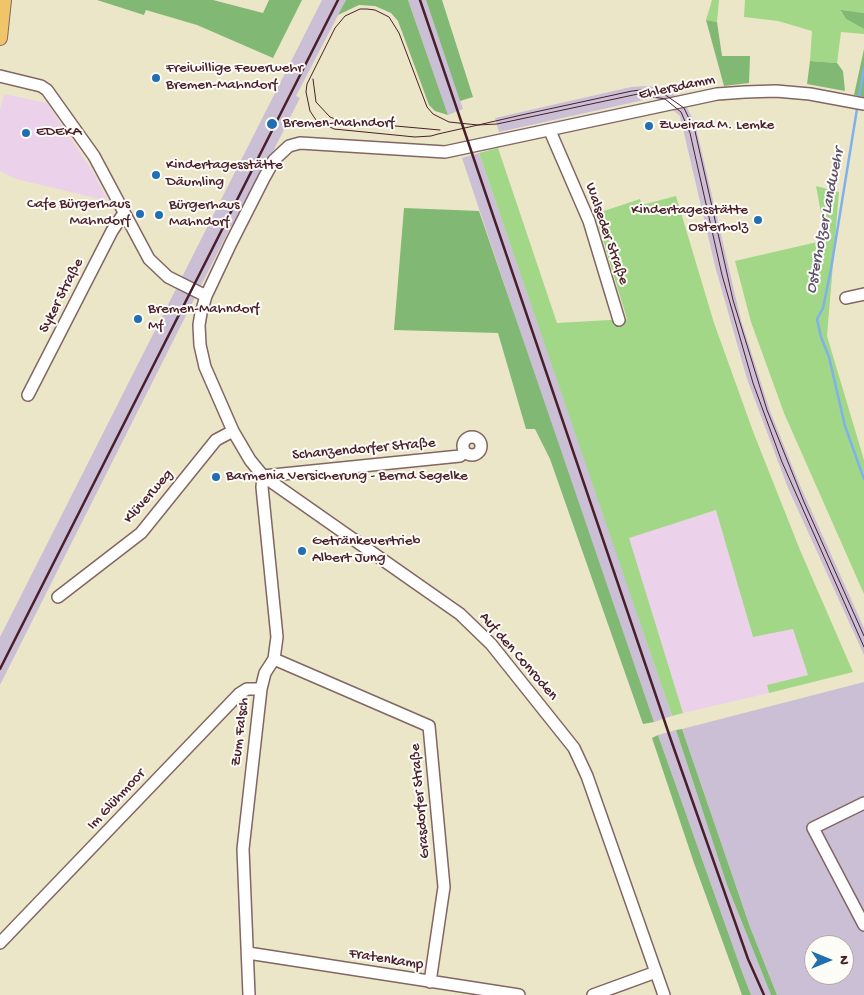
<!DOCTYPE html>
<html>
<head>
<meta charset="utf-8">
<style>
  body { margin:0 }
  #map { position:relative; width:864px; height:995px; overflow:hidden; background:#ece6c8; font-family:"Gochi Hand",sans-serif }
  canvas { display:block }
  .north { position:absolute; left:804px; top:935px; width:50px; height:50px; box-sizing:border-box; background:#fdfcf7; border:1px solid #b5a4a5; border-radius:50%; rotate:90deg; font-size:14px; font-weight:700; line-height:20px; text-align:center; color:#4a1f2b }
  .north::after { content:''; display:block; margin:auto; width:18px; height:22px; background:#1f6fb2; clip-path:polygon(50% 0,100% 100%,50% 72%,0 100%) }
</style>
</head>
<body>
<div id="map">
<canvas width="864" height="995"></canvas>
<div class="north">N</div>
</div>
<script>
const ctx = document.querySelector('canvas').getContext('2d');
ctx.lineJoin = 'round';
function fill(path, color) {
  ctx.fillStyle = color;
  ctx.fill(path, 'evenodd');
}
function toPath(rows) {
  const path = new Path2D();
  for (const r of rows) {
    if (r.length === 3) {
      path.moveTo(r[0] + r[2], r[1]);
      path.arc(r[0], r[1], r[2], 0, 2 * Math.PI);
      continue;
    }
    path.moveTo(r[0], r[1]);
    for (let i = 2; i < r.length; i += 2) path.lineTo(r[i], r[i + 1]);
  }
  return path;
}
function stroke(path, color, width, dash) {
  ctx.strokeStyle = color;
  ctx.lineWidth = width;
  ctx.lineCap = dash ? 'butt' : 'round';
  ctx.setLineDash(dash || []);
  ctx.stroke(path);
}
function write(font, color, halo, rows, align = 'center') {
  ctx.font = font + ' "Gochi Hand",sans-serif';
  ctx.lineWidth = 4;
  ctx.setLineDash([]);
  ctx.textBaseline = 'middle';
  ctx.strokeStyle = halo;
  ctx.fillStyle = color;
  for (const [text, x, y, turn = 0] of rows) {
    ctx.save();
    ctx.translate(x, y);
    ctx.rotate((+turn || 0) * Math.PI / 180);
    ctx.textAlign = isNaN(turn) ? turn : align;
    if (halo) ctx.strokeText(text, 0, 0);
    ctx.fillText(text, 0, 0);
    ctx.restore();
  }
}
fill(toPath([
  [4,94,47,103,94,173,108,201,16,179,0,171,0,110],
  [717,510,753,637,793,629,808,675,767,685,769,693,683,713,628,537]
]), '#ecd1ea');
fill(toPath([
  [322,0,346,0,296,96,300,98,246,205,230,228,0,685,0,637],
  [408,0,426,0,463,109,448,115],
  [647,86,661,88,672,93,685,104,695,123,741,320,770,411,799,483,864,628,864,655,788,488,747,379,715,266,680,116,662,101,653,98,499,132,495,118,631,87],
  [479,153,613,542,672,716,654,722,545,406,462,158],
  [864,682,864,995,777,995,750,927,682,729],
  [814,945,844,945,844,975,814,975],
  [676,730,727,885,771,995,751,995,741,969,658,735]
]), '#cbbfd5');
fill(toPath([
  [712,0,719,0,717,22,706,20],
  [745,0,864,0,864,13,840,11,846,19,864,29,864,34,841,32,837,63,810,61,812,31,778,21,744,17],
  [498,148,557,323,627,319,595,214,640,199,642,205,676,196,714,323,754,434,800,550,853,672,769,693,767,685,808,675,793,629,753,637,716,510,629,538,683,713,672,716,479,153],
  [816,186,839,192,827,336,864,460,864,594,784,413,751,322,735,261,826,240]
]), '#a1d787');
fill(toPath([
  [97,0,213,0,263,13,269,0,302,0,273,58,197,25,146,10,144,15],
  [346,0,408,0,448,115,435,111,429,105,398,21,391,13,375,6,359,5,338,15],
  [426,0,442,0,473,97,460,101],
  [840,10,864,13,864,29,846,19],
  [706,20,717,22,722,56,750,56,749,83,724,86],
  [864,49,864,97,854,95],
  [810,61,837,63,843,71,845,91,807,84],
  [404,208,479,211,654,722,643,724,550,459,535,429,526,429,498,333,394,330],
  [682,729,750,927,777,995,771,995,727,885,676,730],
  [658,735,741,969,751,995,742,995,694,863,652,738]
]), '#80b874');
stroke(toPath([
  [859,97,864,68],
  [857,109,831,269,823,308,817,319,821,337,829,357,845,426,864,479]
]), '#7fb1ec', 2.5);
const minor = toPath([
  [0,76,41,86,47,90,94,156,149,259,168,277,206,296],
  [550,131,589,221,619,320],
  [846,298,864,294],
  [28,395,112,231,124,213],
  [472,446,9],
  [263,476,460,456,465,452],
  [58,597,141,533,216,440,233,431],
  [274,659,429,726,444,887,430,982],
  [864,803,813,828,864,925],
  [0,943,239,694,247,689,261,689],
  [248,953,519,995],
  [249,995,243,849,261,689,265,673,274,659,277,637,262,487,263,476],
  [593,995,656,972],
  [664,995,587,776,574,748,491,644,460,614,263,476,250,460,233,431,205,367,200,345,199,325,201,313,206,296,231,243,264,178,274,160,289,146,300,143,445,152,717,94,745,92,776,91,810,94,864,104]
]);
const major = toPath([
  [0,38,4,0]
]);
stroke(minor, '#836562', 14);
stroke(major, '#836562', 16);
stroke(minor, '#fff', 11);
stroke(major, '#f0c469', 14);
stroke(toPath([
  [313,79,316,102,330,117,340,121,440,130],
  [864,636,804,502,767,410,733,300,695,131,684,108,664,94,641,90,632,91,526,114,478,125,438,134,431,136,415,137,334,129,316,120,310,111,306,92,307,84,335,28,345,16,360,9,367,9,375,10,389,17,399,33,427,107,433,114,449,122,478,125,497,124,638,94,665,99,681,112,690,133,722,275,753,383,782,462,864,647]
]), '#4a1f2b', 1);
stroke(toPath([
  [420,0,672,743,748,959,764,995],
  [0,669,338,0]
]), '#4a1f2b', 2.5);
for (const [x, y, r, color] of [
  [156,78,5,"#1f6fb2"],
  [272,124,6,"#1f6fb2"],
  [649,126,5,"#1f6fb2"],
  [26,133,5,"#1f6fb2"],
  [156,175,5,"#1f6fb2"],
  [140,214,5,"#1f6fb2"],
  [159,215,5,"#1f6fb2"],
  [758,220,5,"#1f6fb2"],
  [138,319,5,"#1f6fb2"],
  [216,477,5,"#1f6fb2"],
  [302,551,5,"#1f6fb2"]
]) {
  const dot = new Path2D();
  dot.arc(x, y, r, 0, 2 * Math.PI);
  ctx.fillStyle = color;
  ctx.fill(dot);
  stroke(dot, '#fdfcf7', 2);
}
write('15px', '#4a1f2b', '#fdfcf7', [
  ["Freiwillige Feuerwehr",166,69],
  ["Bremen-Mahndorf",166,86],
  ["Bremen-Mahndorf",283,124],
  ["Zweirad M. Lemke",659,126],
  ["EDEKA",36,133],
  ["Kindertagesstätte",166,166],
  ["Däumling",166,183],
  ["Cafe Bürgerhaus",130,205,"right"],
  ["Mahndorf",130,222,"right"],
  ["Bürgerhaus",169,206],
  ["Mahndorf",169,223],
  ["Kindertagesstätte",748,211,"right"],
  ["Osterholz",748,228,"right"],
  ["Bremen-Mahndorf",148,310],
  ["Mf",148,327],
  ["Barmenia Versicherung - Bernd Segelke",226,477],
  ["Getränkevertrieb",312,542],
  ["Albert Jung",312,559]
], 'left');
write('15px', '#4a1f2b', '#fdfcf7', [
  ["Ehlersdamm",677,88,-12],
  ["Walseder Straße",606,234,71],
  ["Syker Straße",62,296,-63],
  ["Schanzendorfer Straße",364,450,-5],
  ["Klüverweg",149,497,-49],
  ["Auf den Conroden",518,657,49],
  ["Zum Falsch",241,732,-83],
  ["Im Glühmoor",117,800,-47],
  ["Grasdorfer Straße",421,801,-95],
  ["Fratenkamp",386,960,9]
]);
write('italic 16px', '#5d526f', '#fdfcf7', [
  ["Osterholzer Landwehr",826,221,-79]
]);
</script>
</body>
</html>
